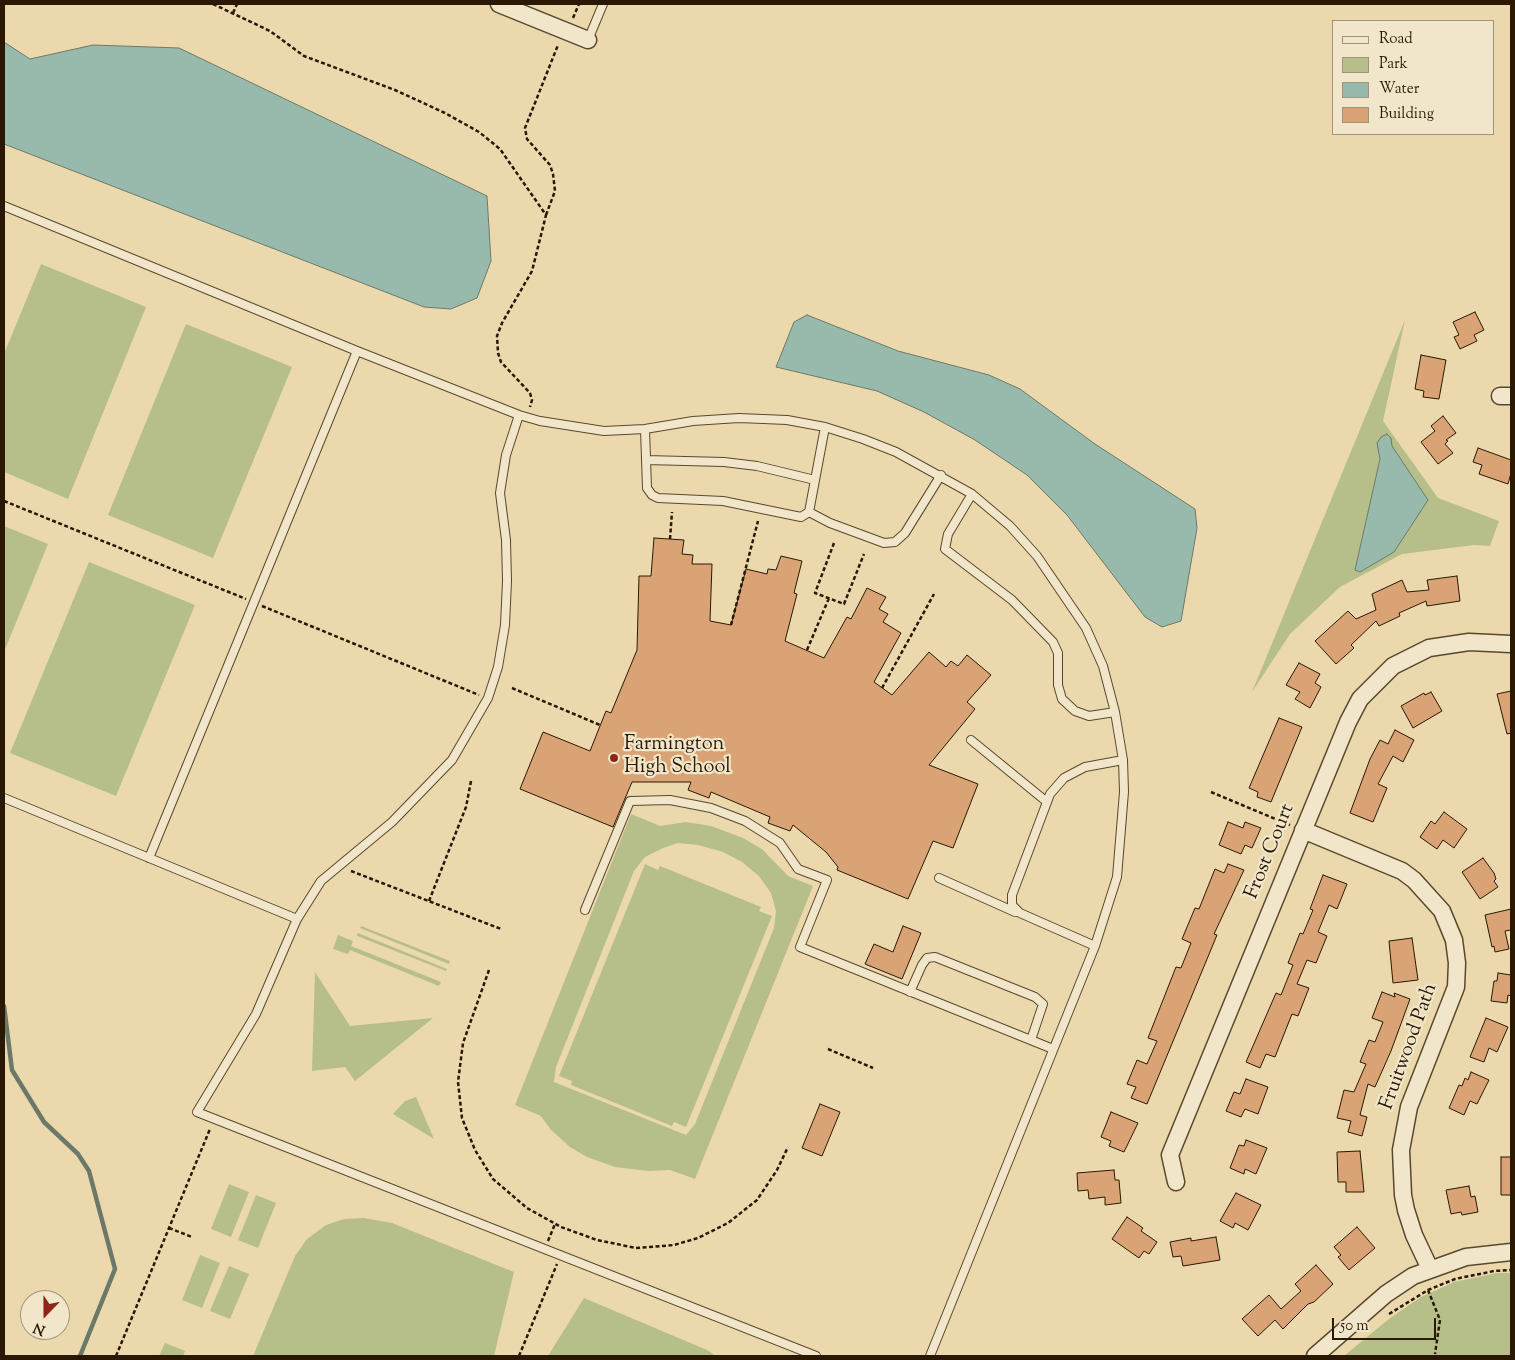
<!DOCTYPE html>
<html>
<head>
<meta charset="utf-8">
<style>
  body { margin:0 }
  #map { position:relative; width:1515px; height:1360px; overflow:hidden; background:#ebd9ad; font-family:"Sorts Mill Goudy",serif }
  canvas { display:block }
  .frame { position:absolute; inset:0; border:5px solid #2a1802; pointer-events:none }
  .legend { position:absolute; left:1332px; top:20px; width:162px; height:115px; box-sizing:border-box; background:#f2e6ca; border:1px solid #a2947a; margin:0; padding:6px 9px; list-style:none; font-size:15px; color:#2a1802 }
  .legend li { display:flex; align-items:center; gap:10px; height:25px }
  .legend b { width:25px; border:1px solid #a2947a }
  .north { position:absolute; left:20px; top:1290px; width:50px; height:50px; box-sizing:border-box; background:#f2e6ca; border:1px solid #a2947a; border-radius:50%; rotate:202deg; font-size:14px; font-weight:700; line-height:20px; text-align:center; color:#2a1802 }
  .north::after { content:''; display:block; margin:auto; width:18px; height:22px; background:#8f2418; clip-path:polygon(50% 0,100% 100%,50% 72%,0 100%) }
  .scale { position:absolute; left:1332px; top:1318px; width:104px; height:22px; box-sizing:border-box; border:2px solid #2a1802; border-top:0; padding-left:6px; font-size:15px; line-height:18px; white-space:nowrap; color:#2a1802; -webkit-text-stroke:4px #f2e6ca; paint-order:stroke }
</style>
</head>
<body>
<div id="map">
<canvas width="1515" height="1360"></canvas>
<div class="frame"></div>
<ul class="legend">
<li><b style="height:6px;background:#f2e6ca"></b>Road</li>
<li><b style="height:14px;background:#b6bf8a"></b>Park</li>
<li><b style="height:14px;background:#98baac"></b>Water</li>
<li><b style="height:14px;background:#d9a375"></b>Building</li>
</ul>
<div class="north">N</div>
<div class="scale">50 m</div>
</div>
<script>
const ctx = document.querySelector('canvas').getContext('2d');
ctx.lineJoin = 'round';
function fill(path, color) {
  ctx.fillStyle = color;
  ctx.fill(path, 'evenodd');
}
function toPath(rows) {
  const path = new Path2D();
  for (const r of rows) {
    path.moveTo(r[0], r[1]);
    for (let i = 2; i < r.length; i += 2) path.lineTo(r[i], r[i + 1]);
  }
  return path;
}
function stroke(path, color, width, dash) {
  ctx.strokeStyle = color;
  ctx.lineWidth = width;
  ctx.lineCap = dash ? 'butt' : 'round';
  ctx.setLineDash(dash || []);
  ctx.stroke(path);
}
function write(font, color, halo, rows, align = 'center') {
  ctx.font = font + ' "Sorts Mill Goudy",serif';
  ctx.lineWidth = 4.5;
  ctx.setLineDash([]);
  ctx.textBaseline = 'middle';
  ctx.strokeStyle = halo;
  ctx.fillStyle = color;
  for (const [text, x, y, turn = 0] of rows) {
    ctx.save();
    ctx.translate(x, y);
    ctx.rotate((+turn || 0) * Math.PI / 180);
    ctx.textAlign = isNaN(turn) ? turn : align;
    if (halo) ctx.strokeText(text, 0, 0);
    ctx.fillText(text, 0, 0);
    ctx.restore();
  }
}
fill(toPath([
  [41,264,146,307,68,499,4,472,4,354],
  [1405,320,1383,421,1438,498,1499,521,1490,546,1474,545,1402,554,1340,587,1290,634,1252,692],
  [1391,438,1391,446,1409,473,1394,552,1359,572,1355,570,1380,459,1379,449],
  [186,324,292,367,213,558,108,515],
  [4,526,48,544,4,652],
  [89,562,195,605,116,796,10,753],
  [631,814,660,826,686,822,711,826,743,838,762,849,788,876,813,886,695,1179,670,1170,648,1171,615,1167,587,1157,570,1147,551,1130,541,1116,515,1105],
  [678,843,698,845,723,852,742,862,759,876,771,893,776,911,774,928,695,1124,686,1135,554,1082,556,1067,634,871,645,857,663,848],
  [645,864,658,870,660,866,761,907,759,911,772,916,686,1127,674,1122,672,1126,571,1085,572,1081,559,1076],
  [361,926,450,961,449,964,360,928],
  [358,933,447,969,446,971,357,936],
  [338,935,353,941,351,946,441,982,439,986,350,950,348,954,333,949],
  [315,972,350,1026,433,1018,355,1081,345,1067,312,1071],
  [416,1097,434,1139,393,1114,405,1101],
  [229,1184,249,1192,231,1237,211,1229],
  [256,1195,276,1203,258,1248,238,1240],
  [364,1218,392,1223,514,1272,494,1356,253,1356,295,1256,307,1239,326,1225,344,1219],
  [200,1255,220,1263,202,1308,182,1300],
  [229,1266,249,1274,230,1319,210,1311],
  [1497,1273,1511,1273,1511,1356,1344,1356,1389,1319,1421,1297,1454,1282],
  [584,1298,707,1350,716,1356,548,1356],
  [165,1343,185,1351,183,1356,159,1356]
]), '#b6bf8a');
const water = toPath([
  [4,42,30,59,93,45,179,48,487,196,491,261,477,298,451,309,424,307,4,144,4,42],
  [807,315,898,351,989,375,1020,389,1095,444,1195,509,1197,528,1181,621,1162,627,1145,617,1067,515,1027,475,975,440,924,412,877,391,776,367,794,322,807,315],
  [1387,434,1391,438,1392,446,1428,500,1394,552,1360,572,1355,570,1380,459,1377,443,1381,437,1387,434]
]);
fill(water, '#98baac');
stroke(water, '#6c7968', 1);
stroke(toPath([
  [4,1006,12,1070,44,1122,78,1154,89,1171,115,1269,80,1356]
]), '#6c7968', 4.5);
const building = toPath([
  [1475,312,1484,330,1474,335,1477,341,1460,349,1454,337,1459,335,1453,322,1475,312],
  [1421,355,1446,360,1439,399,1423,397,1424,391,1415,389,1421,355],
  [1443,416,1456,433,1446,440,1448,441,1445,444,1453,453,1438,464,1421,442,1435,431,1431,426,1443,416],
  [1478,448,1511,460,1511,473,1508,484,1479,474,1482,465,1473,462,1478,448],
  [654,538,684,540,682,554,693,555,692,564,712,564,710,621,731,625,746,569,767,574,768,569,776,570,781,556,802,561,794,593,797,594,785,641,824,658,847,617,851,619,867,588,886,597,879,609,888,614,883,622,901,633,874,682,892,695,929,652,946,667,951,661,958,666,967,655,991,675,967,702,975,709,929,765,978,784,953,848,933,841,908,899,837,870,838,867,826,852,793,825,790,831,768,823,770,817,711,792,709,798,688,790,691,782,632,782,613,827,520,789,543,732,590,751,606,711,611,713,637,650,639,576,651,576,654,538],
  [1457,576,1460,601,1427,606,1426,601,1399,613,1400,616,1379,626,1376,621,1351,645,1354,648,1336,664,1315,641,1348,611,1356,619,1376,610,1372,594,1402,580,1407,592,1429,590,1427,580,1457,576],
  [1299,663,1320,674,1315,683,1321,687,1310,708,1295,699,1300,692,1286,685,1299,663],
  [1511,691,1511,733,1507,734,1497,694,1511,691],
  [1431,692,1442,711,1413,728,1401,706,1424,693,1425,695,1431,692],
  [1279,718,1302,727,1271,802,1257,797,1258,792,1249,788,1279,718],
  [1395,730,1414,740,1403,762,1393,756,1378,784,1387,788,1373,822,1350,813,1370,759,1380,740,1388,744,1395,730],
  [1444,812,1467,829,1454,848,1443,840,1437,849,1420,837,1431,821,1435,824,1444,812],
  [1228,822,1243,828,1245,822,1261,828,1252,848,1245,845,1241,854,1219,845,1228,822],
  [1483,858,1494,873,1496,879,1494,881,1498,887,1480,899,1462,872,1483,858],
  [1228,864,1244,870,1214,934,1217,935,1147,1104,1131,1098,1136,1087,1127,1084,1137,1060,1147,1064,1157,1041,1148,1038,1176,967,1181,968,1191,943,1182,939,1195,908,1199,909,1215,869,1224,873,1228,864],
  [1323,875,1347,884,1337,909,1329,905,1318,932,1327,936,1316,963,1307,960,1297,984,1309,988,1298,1016,1292,1014,1275,1057,1266,1054,1260,1068,1246,1062,1276,993,1281,995,1293,965,1288,963,1300,933,1303,934,1313,910,1310,909,1323,875],
  [1511,909,1511,930,1505,931,1509,949,1495,952,1494,946,1492,947,1485,915,1511,909],
  [903,926,921,933,902,979,865,964,874,944,893,952,903,926],
  [1412,938,1418,980,1393,983,1389,941,1412,938],
  [1498,973,1511,975,1511,996,1508,995,1507,1003,1491,1001,1494,981,1497,981,1498,973],
  [1382,992,1395,997,1394,993,1410,999,1391,1051,1375,1087,1368,1084,1360,1115,1367,1117,1362,1136,1348,1132,1351,1121,1337,1118,1344,1090,1354,1092,1366,1064,1360,1062,1369,1040,1375,1042,1383,1022,1372,1018,1382,992],
  [1486,1018,1508,1027,1497,1052,1489,1048,1484,1062,1470,1057,1486,1018],
  [1471,1072,1489,1080,1477,1104,1470,1101,1464,1115,1449,1108,1459,1085,1462,1086,1465,1078,1468,1080,1471,1072],
  [1246,1079,1268,1087,1258,1114,1245,1109,1241,1117,1226,1111,1234,1092,1240,1094,1246,1079],
  [820,1104,840,1112,822,1156,802,1148,820,1104],
  [1111,1112,1138,1123,1124,1152,1109,1146,1111,1141,1101,1137,1111,1112],
  [1246,1140,1267,1148,1256,1174,1245,1169,1244,1174,1230,1168,1239,1145,1244,1146,1246,1140],
  [1360,1151,1364,1192,1346,1192,1346,1182,1338,1182,1337,1152,1360,1151],
  [1501,1157,1511,1157,1511,1195,1501,1195,1501,1157],
  [1114,1170,1115,1180,1119,1180,1121,1203,1105,1205,1105,1197,1089,1199,1088,1190,1078,1191,1077,1173,1114,1170],
  [1469,1186,1471,1197,1475,1196,1478,1212,1462,1215,1461,1212,1451,1214,1446,1190,1469,1186],
  [1236,1193,1261,1205,1248,1230,1235,1223,1233,1228,1220,1221,1236,1193],
  [1127,1217,1143,1228,1141,1231,1157,1242,1149,1254,1144,1251,1139,1258,1112,1239,1127,1217],
  [1357,1227,1375,1248,1349,1270,1338,1257,1341,1255,1334,1247,1357,1227],
  [1216,1237,1220,1260,1183,1266,1181,1256,1173,1257,1170,1242,1191,1238,1191,1241,1216,1237],
  [1316,1265,1333,1284,1314,1302,1308,1304,1283,1329,1275,1320,1258,1336,1242,1319,1269,1295,1281,1309,1301,1291,1295,1284,1316,1265]
]);
fill(building, '#d9a375');
stroke(building, '#2a1802', 1);
const lane = toPath([
  [588,40,603,4],
  [4,206,357,351,519,415,540,421,604,431,645,429,693,421,739,418,787,420,825,427,863,439,896,452,972,494,1010,526,1037,556,1086,628,1103,666,1115,712,1123,760,1124,792,1117,877,1095,946,930,1356],
  [645,429,647,488,652,495,658,498,723,501,801,517,809,512,825,427],
  [646,460,724,462,757,466,815,480],
  [972,494,948,534,945,549,1012,600,1053,642,1058,653,1058,685,1062,699,1075,711,1089,716,1115,712],
  [809,512,830,523,884,543,895,542,905,533,941,475],
  [971,740,1047,802],
  [4,798,297,919,256,1014,197,1112,816,1356],
  [149,858,357,351],
  [939,878,1015,912],
  [585,910,630,801,670,800,711,808,745,821,780,843,798,869,827,880,800,947,1053,1049],
  [297,919,321,881,392,822,452,760,488,698,498,667,505,625,507,581,506,540,500,493,506,455,519,415],
  [1095,946,1020,913,1012,905,1012,895,1050,794,1064,778,1085,767,1123,760],
  [910,992,922,965,927,958,935,957,1035,997,1043,1004,1031,1040]
]);
const street = toPath([
  [499,4,588,40],
  [1500,396,1511,396],
  [1303,830,1402,871,1414,880,1442,911,1454,940,1457,963,1456,987,1409,1107,1401,1150,1403,1195,1406,1210,1414,1235,1430,1269],
  [1176,1182,1170,1155,1348,722,1360,699,1393,666,1429,648,1469,642,1511,644],
  [1315,1356,1386,1294,1413,1276,1466,1257,1511,1252]
]);
stroke(lane, '#5a482d', 10);
stroke(street, '#5a482d', 19);
stroke(toPath([
  [213,4,270,31,304,56,395,90,445,113,479,132,500,149,546,215,532,271,502,323,497,336,498,353,501,362,530,393,532,400,530,407],
  [233,13,237,4],
  [573,18,579,4],
  [546,215,555,191,553,174,550,165,527,139,525,128,558,45],
  [4,501,246,599],
  [670,539,672,512],
  [834,543,815,593,844,604,864,554],
  [262,606,479,695],
  [731,625,758,521],
  [807,650,829,598],
  [512,688,600,725],
  [882,688,934,594],
  [1211,792,1290,825],
  [351,871,501,929],
  [429,901,466,807,471,781],
  [489,970,463,1043,458,1082,462,1118,475,1150,493,1179,527,1208,561,1227,597,1240,636,1248,674,1245,698,1238,728,1223,757,1200,777,1170,788,1147],
  [828,1049,873,1068],
  [169,1228,192,1237],
  [548,1241,555,1224],
  [1428,1290,1440,1320,1435,1354],
  [1389,1314,1428,1290,1455,1279,1494,1271,1511,1270],
  [116,1356,210,1129],
  [519,1356,557,1264]
]), '#2a1802', 2.5, [4, 2.5]);
stroke(lane, '#f2e6ca', 8);
stroke(street, '#f2e6ca', 16);
for (const [x, y, r, color] of [
  [614,758,5,"#8f2418"]
]) {
  const dot = new Path2D();
  dot.arc(x, y, r, 0, 2 * Math.PI);
  ctx.fillStyle = color;
  ctx.fill(dot);
  stroke(dot, '#f2e6ca', 2);
}
write('20px', '#2a1802', '#f2e6ca', [
  ["Farmington",624,746],
  ["High School",624,769]
], 'left');
write('20px', '#2a1802', '#f2e6ca', [
  ["Frost Court",1271,852,-68],
  ["Fruitwood Path",1410,1047,-70]
]);
</script>
</body>
</html>
